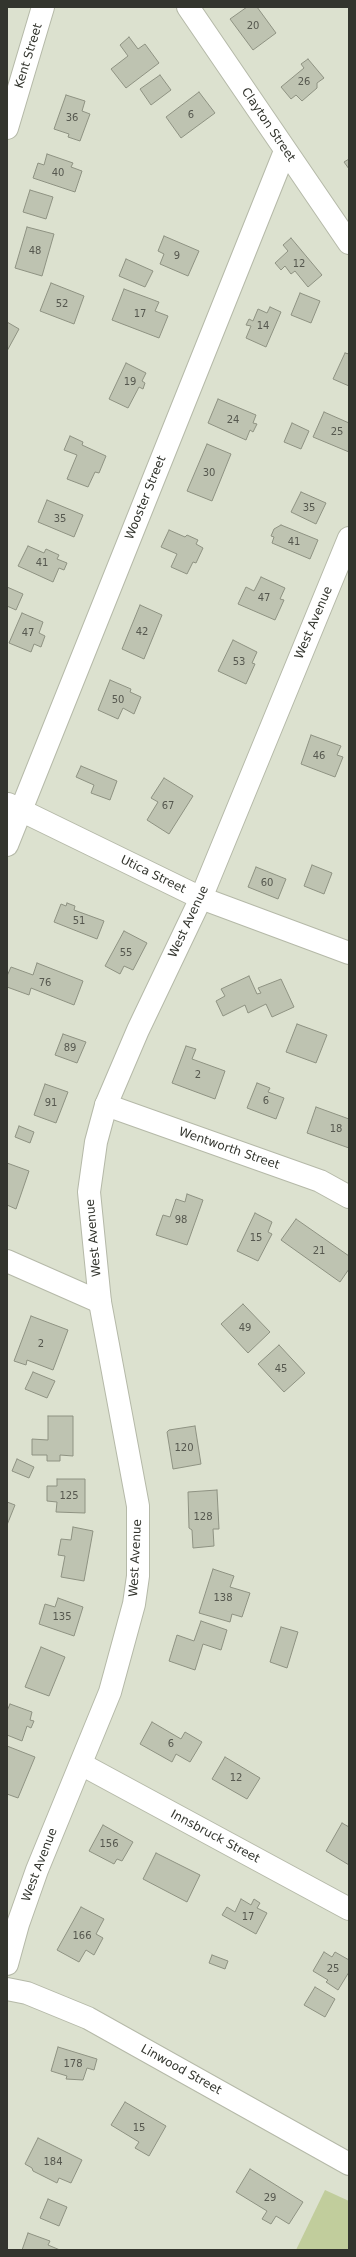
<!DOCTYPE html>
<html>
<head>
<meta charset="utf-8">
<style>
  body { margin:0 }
  #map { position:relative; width:356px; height:2257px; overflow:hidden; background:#dce1cf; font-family:"DejaVu Sans",sans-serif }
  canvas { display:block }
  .frame { position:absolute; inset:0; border:8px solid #33352e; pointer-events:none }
</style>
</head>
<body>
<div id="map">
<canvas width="356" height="2257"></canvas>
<div class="frame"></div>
</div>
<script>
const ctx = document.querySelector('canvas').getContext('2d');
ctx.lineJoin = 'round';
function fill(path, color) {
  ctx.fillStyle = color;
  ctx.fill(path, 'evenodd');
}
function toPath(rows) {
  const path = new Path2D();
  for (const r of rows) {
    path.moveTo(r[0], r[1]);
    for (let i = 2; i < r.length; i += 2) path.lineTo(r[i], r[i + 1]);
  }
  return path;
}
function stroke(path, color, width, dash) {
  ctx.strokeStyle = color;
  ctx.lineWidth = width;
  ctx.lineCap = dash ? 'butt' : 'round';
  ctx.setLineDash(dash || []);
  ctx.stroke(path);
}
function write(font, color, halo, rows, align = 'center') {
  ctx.font = font + ' "DejaVu Sans",sans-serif';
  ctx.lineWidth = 3;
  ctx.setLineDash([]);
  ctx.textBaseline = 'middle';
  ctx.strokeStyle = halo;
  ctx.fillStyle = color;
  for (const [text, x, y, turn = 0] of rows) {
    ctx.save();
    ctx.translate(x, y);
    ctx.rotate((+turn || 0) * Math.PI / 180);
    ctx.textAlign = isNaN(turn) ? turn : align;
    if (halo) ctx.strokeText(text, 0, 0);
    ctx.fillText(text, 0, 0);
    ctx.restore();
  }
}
fill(toPath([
  [325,2190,349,2201,349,2250,296,2250]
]), '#c1cd9c');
const building = toPath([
  [247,7,257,7,276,33,253,50,230,19,247,7],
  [129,37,138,49,145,44,159,63,126,88,111,69,128,56,120,45,129,37],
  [308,59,324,78,317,83,317,88,302,101,296,95,291,99,281,87,304,68,301,64,308,59],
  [160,75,171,90,151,105,140,89,160,75],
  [199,92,215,113,181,138,166,117,199,92],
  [66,95,85,101,82,111,90,114,80,141,68,137,69,134,54,129,66,95],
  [47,154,73,163,71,167,82,171,75,192,33,178,38,163,44,165,47,154],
  [349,159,349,169,344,162,349,159],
  [30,190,53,197,46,219,23,212,30,190],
  [27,227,54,234,42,276,15,268,27,227],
  [164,236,199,251,188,276,160,264,164,254,158,251,164,236],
  [291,238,322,275,308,287,295,271,291,274,285,266,281,270,275,263,288,251,283,245,291,238],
  [126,259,153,271,145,287,119,276,126,259],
  [51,283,84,296,74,324,40,311,51,283],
  [124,289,159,302,155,311,168,316,159,338,112,320,124,289],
  [300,293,320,301,311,323,291,315,300,293],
  [270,307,281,312,266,347,246,338,251,326,246,325,249,319,253,321,258,309,267,313,270,307],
  [7,322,19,329,7,351,7,322],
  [345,353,349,354,349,386,333,379,345,353],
  [126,363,146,373,142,381,145,383,143,389,139,387,128,408,109,399,126,363],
  [218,399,256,415,253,423,257,424,253,432,250,430,246,440,208,423,218,399],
  [324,412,349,423,349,452,313,437,324,412],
  [292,423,309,431,301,449,284,442,292,423],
  [70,436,83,442,82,445,106,456,99,473,95,472,88,487,67,479,77,455,64,450,70,436],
  [207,444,231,454,212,501,187,491,207,444],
  [301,492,326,503,316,524,291,512,301,492],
  [47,500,83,515,74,537,38,522,47,500],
  [281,525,318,540,310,559,272,543,274,537,271,536,274,529,281,525],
  [169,530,185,537,187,535,198,540,196,544,203,548,196,563,193,562,187,574,171,567,177,554,161,547,169,530],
  [28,546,44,553,46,549,59,555,57,559,67,563,64,570,59,568,53,582,18,566,28,546],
  [261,577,285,588,280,599,284,600,275,620,238,604,246,587,254,591,261,577],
  [7,587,23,594,16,610,7,606,7,587],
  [140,605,162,615,144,659,122,649,140,605],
  [22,613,43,622,39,633,45,636,41,647,34,644,31,652,9,643,22,613],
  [233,640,257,652,252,663,255,664,246,684,218,671,233,640],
  [110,680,131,689,130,692,141,697,134,714,123,708,118,719,98,710,110,680],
  [311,735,341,746,337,755,343,757,335,777,301,764,311,735],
  [81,766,117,781,110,800,91,793,94,785,76,777,81,766],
  [164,778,193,796,169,834,147,820,158,802,151,798,164,778],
  [312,865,332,873,324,894,304,886,312,865],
  [256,867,286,879,278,899,248,887,256,867],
  [67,903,75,906,74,910,104,921,97,939,54,922,61,904,66,906,67,903],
  [124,931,147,943,133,970,124,966,120,974,105,966,124,931],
  [37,963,83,981,74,1005,31,988,29,995,7,987,7,976,11,967,33,975,37,963],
  [249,976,257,994,261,993,258,988,281,979,294,1007,272,1017,266,1004,248,1013,245,1005,223,1016,216,1001,225,996,221,989,249,976],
  [297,1024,327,1035,316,1063,286,1052,297,1024],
  [63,1034,86,1042,77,1063,55,1055,63,1034],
  [186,1046,196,1049,192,1059,225,1071,215,1099,172,1083,186,1046],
  [257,1083,270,1088,268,1092,284,1098,276,1119,247,1108,257,1083],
  [45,1084,68,1092,56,1123,34,1115,45,1084],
  [316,1107,349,1119,349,1148,307,1133,316,1107],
  [19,1126,34,1132,30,1143,15,1137,19,1126],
  [7,1163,29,1171,16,1209,7,1205,7,1163],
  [187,1194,203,1200,187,1245,156,1235,163,1215,170,1217,176,1199,185,1202,187,1194],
  [255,1213,272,1222,268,1232,272,1234,258,1261,237,1251,255,1213],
  [296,1219,349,1256,349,1269,340,1282,281,1240,296,1219],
  [243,1304,270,1332,248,1353,221,1324,243,1304],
  [31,1316,68,1330,53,1370,27,1360,26,1365,14,1361,31,1316],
  [279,1345,305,1373,284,1392,258,1364,279,1345],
  [33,1372,55,1381,47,1398,25,1389,33,1372],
  [48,1416,73,1416,73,1456,60,1455,60,1461,47,1461,47,1455,32,1455,32,1439,48,1440,48,1416],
  [195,1426,201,1464,173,1469,167,1432,169,1430,195,1426],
  [17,1459,34,1467,29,1478,12,1471,17,1459],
  [57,1479,85,1479,85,1513,56,1512,57,1502,47,1501,47,1486,57,1486,57,1479],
  [217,1490,219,1529,213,1529,214,1546,193,1548,192,1530,189,1528,188,1492,217,1490],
  [7,1502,15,1505,7,1525,7,1502],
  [73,1527,93,1531,84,1581,61,1577,65,1556,58,1555,61,1539,71,1540,73,1527],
  [213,1569,234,1576,230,1587,250,1593,242,1617,232,1614,230,1622,199,1613,213,1569],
  [58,1598,83,1607,74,1636,39,1624,45,1604,55,1607,58,1598],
  [201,1621,227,1630,221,1650,203,1644,195,1670,169,1661,177,1635,194,1641,201,1621],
  [281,1627,298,1632,287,1668,270,1662,281,1627],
  [41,1647,65,1657,49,1696,25,1687,41,1647],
  [10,1704,32,1712,30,1720,34,1721,31,1728,27,1726,22,1741,7,1735,7,1711,10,1704],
  [152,1722,181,1739,185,1732,202,1742,190,1762,176,1754,172,1762,140,1744,152,1722],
  [7,1746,35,1757,18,1798,7,1794,7,1746],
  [225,1757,260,1778,247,1799,212,1779,225,1757],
  [342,1823,349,1827,349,1865,326,1851,342,1823],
  [103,1825,133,1842,122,1861,117,1859,114,1864,89,1851,103,1825],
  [156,1853,200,1875,187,1902,143,1879,156,1853],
  [241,1899,251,1905,254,1899,260,1903,257,1908,267,1913,256,1934,222,1915,227,1907,235,1912,241,1899],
  [81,1907,104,1919,96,1934,103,1938,94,1955,86,1950,79,1962,57,1950,81,1907],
  [324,1952,332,1957,335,1952,349,1960,349,1972,338,1990,326,1982,328,1980,313,1971,324,1952],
  [212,1955,228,1961,225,1969,209,1963,212,1955],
  [315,1987,335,1999,325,2017,304,2005,315,1987],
  [58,2047,97,2059,94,2070,87,2068,83,2080,66,2079,67,2076,51,2071,58,2047],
  [125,2102,166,2126,149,2156,135,2148,139,2142,111,2125,125,2102],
  [38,2138,82,2160,71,2183,59,2178,57,2183,33,2171,32,2168,25,2164,38,2138],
  [250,2169,303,2202,289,2224,276,2216,271,2224,262,2219,267,2211,236,2192,250,2169],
  [48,2199,67,2207,59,2226,40,2218,48,2199],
  [28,2233,50,2241,48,2245,60,2250,22,2250,28,2233]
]);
fill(building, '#bec3b1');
stroke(building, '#8e9282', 1);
const minor = toPath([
  [188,7,349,243],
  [7,128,43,7],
  [8,804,201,898,349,953],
  [7,845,285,151],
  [106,1105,320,1181,349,1197],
  [7,1261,100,1302],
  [81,1764,349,1909],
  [7,1989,27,1993,88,2018,349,2164]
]);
const tertiary = toPath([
  [7,1964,18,1924,37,1870,110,1692,134,1604,138,1576,138,1506,100,1302,89,1192,96,1142,106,1105,138,1030,201,898,349,538]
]);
stroke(minor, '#b5b9a8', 24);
stroke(tertiary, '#b5b9a8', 24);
stroke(minor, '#fff', 22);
stroke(tertiary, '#fff', 22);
write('10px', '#56584f', null, [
  ["20",253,26],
  ["26",304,82],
  ["6",191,115],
  ["36",72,118],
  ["40",58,173],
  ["48",35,251],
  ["9",177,256],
  ["12",299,264],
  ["52",62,304],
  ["17",140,314],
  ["14",263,326],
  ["19",130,382],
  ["24",233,420],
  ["25",337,432],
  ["30",209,473],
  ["35",309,508],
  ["35",60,519],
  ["41",294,542],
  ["41",42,563],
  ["47",264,598],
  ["42",142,632],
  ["47",28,633],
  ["53",239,662],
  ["50",118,700],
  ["46",319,756],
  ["67",168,806],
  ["60",267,883],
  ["51",79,921],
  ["55",126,953],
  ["76",45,983],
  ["89",70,1048],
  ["2",198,1075],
  ["6",266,1101],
  ["91",51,1103],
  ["18",336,1129],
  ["98",181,1220],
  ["15",256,1238],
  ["21",319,1251],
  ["49",245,1328],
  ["2",41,1344],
  ["45",281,1369],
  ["120",184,1448],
  ["125",69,1496],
  ["128",203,1517],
  ["138",223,1598],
  ["135",62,1617],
  ["6",171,1744],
  ["12",236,1778],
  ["156",109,1844],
  ["17",248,1917],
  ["166",82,1936],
  ["25",333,1969],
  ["178",73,2064],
  ["15",139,2128],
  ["184",53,2162],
  ["29",270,2198]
]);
write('12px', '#33352e', '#fff', [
  ["Kent Street",29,56,-73],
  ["Clayton Street",268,125,56],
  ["Wooster Street",146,498,-68],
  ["West Avenue",314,623,-67],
  ["Utica Street",153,875,26],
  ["West Avenue",189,922,-65],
  ["Wentworth Street",229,1149,19],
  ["West Avenue",94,1238,-95],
  ["West Avenue",136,1558,-87],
  ["Innsbruck Street",215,1837,28],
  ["West Avenue",40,1865,-69],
  ["Linwood Street",181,2070,29]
]);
</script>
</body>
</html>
